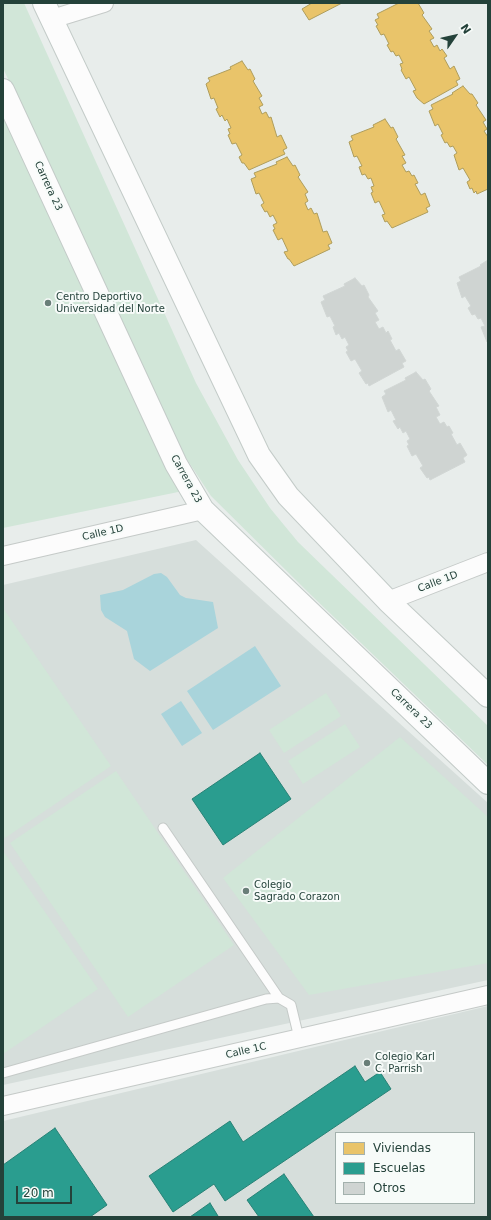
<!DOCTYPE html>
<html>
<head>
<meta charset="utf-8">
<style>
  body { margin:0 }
  #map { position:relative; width:491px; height:1220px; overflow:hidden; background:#e8edeb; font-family:"DejaVu Sans",sans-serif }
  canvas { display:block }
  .frame { position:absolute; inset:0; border:4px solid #24423a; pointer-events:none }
  .legend { position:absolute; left:335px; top:1132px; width:140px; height:72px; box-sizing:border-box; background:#f7fbf9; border:1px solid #a3b1ad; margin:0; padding:5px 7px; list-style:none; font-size:12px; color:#24423a }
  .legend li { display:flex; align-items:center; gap:8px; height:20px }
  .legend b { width:20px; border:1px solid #a3b1ad }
  .north { position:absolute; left:435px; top:16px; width:40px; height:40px; -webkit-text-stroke:3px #f7fbf9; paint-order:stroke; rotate:56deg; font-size:11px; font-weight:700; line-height:16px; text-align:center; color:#24423a }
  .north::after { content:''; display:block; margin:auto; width:14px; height:18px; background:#24423a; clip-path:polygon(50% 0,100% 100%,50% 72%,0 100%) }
  .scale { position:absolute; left:16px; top:1186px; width:56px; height:18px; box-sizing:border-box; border:2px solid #24423a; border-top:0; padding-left:5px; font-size:12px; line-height:14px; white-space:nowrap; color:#24423a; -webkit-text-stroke:3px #f7fbf9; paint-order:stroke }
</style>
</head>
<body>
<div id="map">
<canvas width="491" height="1220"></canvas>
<div class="frame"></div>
<ul class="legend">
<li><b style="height:11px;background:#e9c46a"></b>Viviendas</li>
<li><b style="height:11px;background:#2a9d8f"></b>Escuelas</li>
<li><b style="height:11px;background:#cfd4d2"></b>Otros</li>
</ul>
<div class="north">N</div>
<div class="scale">20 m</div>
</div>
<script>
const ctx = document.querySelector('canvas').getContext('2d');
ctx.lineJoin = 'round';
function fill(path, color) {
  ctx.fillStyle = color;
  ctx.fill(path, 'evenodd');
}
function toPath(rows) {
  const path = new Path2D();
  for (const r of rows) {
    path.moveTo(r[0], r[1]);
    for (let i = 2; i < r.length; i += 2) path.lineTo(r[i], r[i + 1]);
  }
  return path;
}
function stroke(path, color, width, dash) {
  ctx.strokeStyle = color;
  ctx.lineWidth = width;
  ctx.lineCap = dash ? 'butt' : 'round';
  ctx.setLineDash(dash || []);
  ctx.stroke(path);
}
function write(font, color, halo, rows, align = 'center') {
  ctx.font = font + ' "DejaVu Sans",sans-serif';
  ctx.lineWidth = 4;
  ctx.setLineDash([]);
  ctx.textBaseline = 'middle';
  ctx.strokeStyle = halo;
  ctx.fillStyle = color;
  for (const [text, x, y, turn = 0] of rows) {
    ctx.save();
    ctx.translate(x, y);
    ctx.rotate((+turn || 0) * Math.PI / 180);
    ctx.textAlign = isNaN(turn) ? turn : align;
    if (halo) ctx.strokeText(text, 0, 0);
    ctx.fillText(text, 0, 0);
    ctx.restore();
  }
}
fill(toPath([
  [196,540,488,803,488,980,3,1085,3,585],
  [488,1006,488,1217,3,1217,3,1121],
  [336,1133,474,1133,474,1203,336,1203]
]), '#d6dedb');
fill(toPath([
  [3,3,24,3,196,383,238,460,270,508,298,542,488,726,488,765,311,595,211,496,167,429,3,68],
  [3,115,183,491,3,528],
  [3,608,111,766,5,838,3,835],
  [326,693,341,716,284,753,269,730],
  [345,724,360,747,303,784,288,761],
  [400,737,488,817,488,963,309,995,223,878],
  [116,771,234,945,128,1017,10,843],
  [3,851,98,989,3,1054]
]), '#d1e6d8');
fill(toPath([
  [161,573,167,577,180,595,186,598,213,602,218,628,150,671,134,659,127,631,105,617,101,610,100,595,123,590,154,574],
  [255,646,281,686,213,730,187,691],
  [181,701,202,733,182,746,161,714]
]), '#a9d4db');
const homes = toPath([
  [312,3,342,3,309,20,302,9,312,3],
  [399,3,418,3,424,13,422,15,432,29,429,31,434,38,430,40,434,47,437,45,440,51,442,49,447,56,444,58,450,69,454,66,460,79,456,81,458,85,424,104,417,98,413,91,416,90,409,77,406,79,401,70,402,69,400,64,403,63,399,55,396,56,393,51,391,52,387,45,389,44,384,34,381,35,376,26,378,25,375,20,379,18,377,14,399,3],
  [242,61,248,70,250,69,255,79,253,81,262,96,259,98,263,105,259,107,262,114,266,112,269,118,271,117,277,137,281,135,287,148,283,150,285,154,249,170,244,163,242,163,239,157,242,155,236,143,232,144,228,135,230,134,228,129,231,128,227,119,225,121,222,115,220,117,216,109,218,108,214,98,211,99,206,84,210,81,208,78,231,69,230,67,242,61],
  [463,86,470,94,472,94,478,103,476,105,486,120,483,122,487,129,484,131,488,137,488,189,477,194,476,191,474,193,472,188,470,189,467,182,470,180,463,168,459,170,454,155,457,153,453,146,450,147,447,142,445,143,441,135,443,134,438,124,435,126,429,111,433,109,431,105,453,94,452,93,463,86],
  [385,119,391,128,393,127,398,137,396,139,405,155,402,156,406,163,402,165,406,172,409,171,412,176,414,175,418,183,415,184,421,195,425,193,430,206,426,208,428,212,392,228,387,221,385,222,382,215,385,214,379,201,375,203,371,193,373,192,371,187,374,186,371,178,368,179,365,174,362,175,359,167,362,166,357,156,354,157,349,142,353,140,351,136,374,127,373,125,385,119],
  [287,157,293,166,295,165,300,175,298,177,308,192,305,194,308,201,305,203,308,210,311,208,314,214,317,213,323,232,327,231,332,243,328,245,330,249,294,266,289,259,288,259,284,252,288,251,282,238,278,240,273,230,275,229,273,225,277,223,273,215,270,217,267,211,265,212,261,205,264,203,259,193,256,194,251,179,256,177,254,173,277,164,276,162,287,157]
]);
fill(homes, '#e9c46a');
stroke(homes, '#ae9d5c', 1);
const schools = toPath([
  [260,753,291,799,223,845,192,799,260,753],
  [355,1066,365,1082,380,1072,391,1089,225,1201,214,1184,173,1212,149,1176,230,1121,243,1142,355,1066],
  [55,1128,107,1205,90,1217,3,1217,3,1165,55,1128],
  [284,1174,314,1217,259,1217,247,1200,284,1174],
  [210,1203,218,1216,216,1217,190,1217,210,1203]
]);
fill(schools, '#2a9d8f');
stroke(schools, '#288276', 1);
const building = toPath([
  [488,260,488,341,487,342,481,327,485,326,481,318,478,319,475,314,472,315,468,308,471,306,465,296,462,298,457,283,461,281,459,277,481,266,480,265,488,260],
  [355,278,362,286,364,285,369,295,368,297,378,311,375,313,379,320,375,322,379,329,383,327,386,333,388,331,392,339,390,340,396,351,399,349,406,361,402,363,404,367,369,386,368,383,366,384,359,373,362,371,355,359,351,361,346,352,348,351,346,347,349,345,345,337,342,339,339,333,336,335,333,327,335,326,330,316,327,317,321,302,325,300,323,296,345,286,344,284,355,278],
  [416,372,423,380,425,379,431,389,429,391,439,406,436,407,440,415,436,417,440,424,444,422,447,427,449,426,453,433,451,434,457,445,460,443,467,455,463,458,465,462,430,480,429,477,427,478,420,468,423,466,416,454,412,456,407,446,409,445,407,441,410,439,406,431,403,433,400,427,398,429,393,421,396,420,391,410,388,412,382,397,386,394,384,391,406,380,405,378,416,372]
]);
fill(building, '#cfd4d2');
stroke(building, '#d1d6d4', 1);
const lane = toPath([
  [163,828,279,998],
  [3,1073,266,999,279,998,291,1005,299,1038]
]);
const street = toPath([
  [52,19,104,3],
  [3,556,203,510],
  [388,601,488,562],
  [3,1106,488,995]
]);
const secondary = toPath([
  [44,3,259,455,288,496,388,601,488,696],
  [3,90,176,464,203,510,488,783]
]);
stroke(lane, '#c5cac8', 11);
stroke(street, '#c5cac8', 20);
stroke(secondary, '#c3cbc8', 24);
stroke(lane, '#fcfcfc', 9);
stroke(street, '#fcfcfc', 18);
stroke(secondary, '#fcfcfc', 22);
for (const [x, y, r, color] of [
  [48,303,4,"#697e78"],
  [246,891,4,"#697e78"],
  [367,1063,4,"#697e78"]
]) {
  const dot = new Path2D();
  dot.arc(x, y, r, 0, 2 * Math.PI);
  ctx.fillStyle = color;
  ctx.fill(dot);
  stroke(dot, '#f7fbf9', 1.5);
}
write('10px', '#24423a', '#f7fbf9', [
  ["Carrera 23",48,186,65],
  ["Carrera 23",186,479,61],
  ["Calle 1D",103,533,-13],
  ["Calle 1D",438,582,-21],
  ["Carrera 23",411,709,44],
  ["Calle 1C",246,1051,-13]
]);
write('10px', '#24423a', '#f7fbf9', [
  ["Centro Deportivo",56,297],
  ["Universidad del Norte",56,309],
  ["Colegio",254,885],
  ["Sagrado Corazon",254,897],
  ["Colegio Karl",375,1057],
  ["C. Parrish",375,1069]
], 'left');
</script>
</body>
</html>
